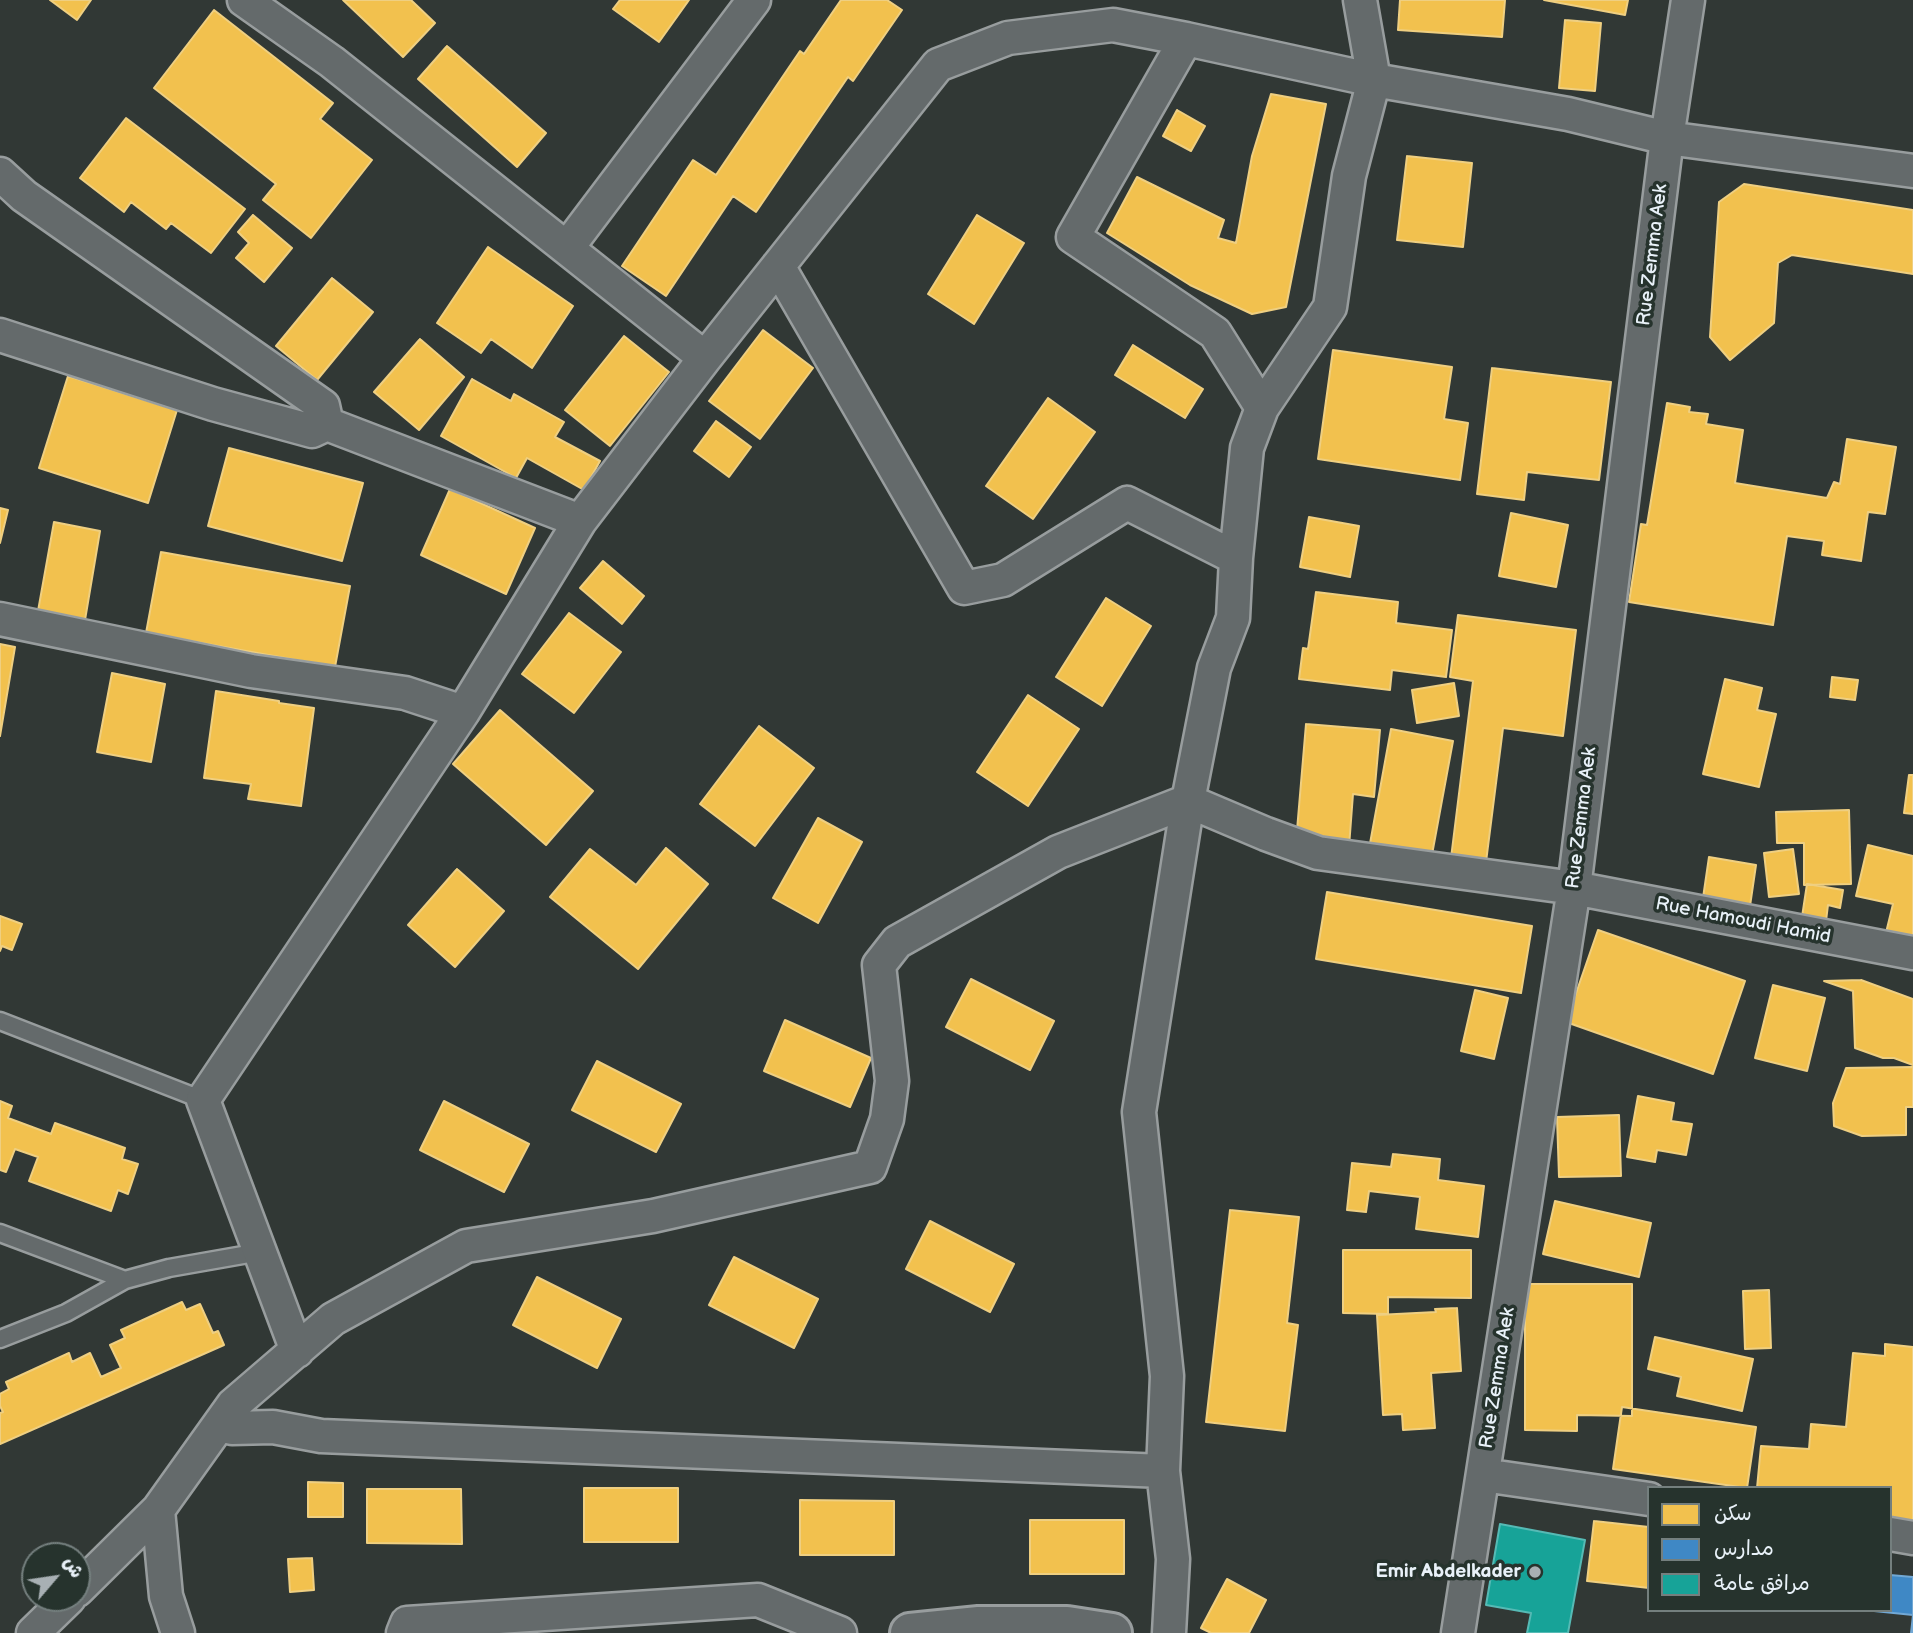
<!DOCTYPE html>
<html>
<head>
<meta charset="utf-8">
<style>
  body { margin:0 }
  #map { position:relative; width:1913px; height:1633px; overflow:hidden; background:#313835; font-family:"Balsamiq Sans","Playpen Sans Arabic",sans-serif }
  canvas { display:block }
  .legend { position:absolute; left:1647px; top:1486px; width:245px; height:126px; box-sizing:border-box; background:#26332d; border:2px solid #747f7e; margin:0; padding:9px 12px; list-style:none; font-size:21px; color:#e8f1f8 }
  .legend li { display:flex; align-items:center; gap:14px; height:35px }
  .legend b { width:35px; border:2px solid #747f7e }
  .north { position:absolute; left:21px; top:1542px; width:70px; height:70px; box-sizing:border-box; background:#26332d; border:2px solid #747f7e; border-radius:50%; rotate:61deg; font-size:19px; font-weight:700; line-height:28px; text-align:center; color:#e8f1f8 }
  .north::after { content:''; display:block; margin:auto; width:24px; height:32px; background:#a8b0b4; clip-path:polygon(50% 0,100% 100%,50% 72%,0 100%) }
</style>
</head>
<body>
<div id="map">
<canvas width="1913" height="1633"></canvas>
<ul class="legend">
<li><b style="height:19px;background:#f2c14e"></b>سكن</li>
<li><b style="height:19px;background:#3f88c5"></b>مدارس</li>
<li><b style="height:19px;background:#17a398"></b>مرافق عامة</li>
</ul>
<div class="north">ش</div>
</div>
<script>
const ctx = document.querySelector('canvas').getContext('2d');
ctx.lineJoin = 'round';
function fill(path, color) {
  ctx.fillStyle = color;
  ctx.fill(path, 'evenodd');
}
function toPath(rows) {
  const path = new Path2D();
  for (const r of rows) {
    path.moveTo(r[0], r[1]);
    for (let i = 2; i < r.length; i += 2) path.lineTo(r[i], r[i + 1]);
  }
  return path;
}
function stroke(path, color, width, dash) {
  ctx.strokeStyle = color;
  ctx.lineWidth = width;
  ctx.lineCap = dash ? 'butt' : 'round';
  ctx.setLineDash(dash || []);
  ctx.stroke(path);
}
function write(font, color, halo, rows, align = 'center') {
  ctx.font = font + ' "Balsamiq Sans",sans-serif';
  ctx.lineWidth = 7;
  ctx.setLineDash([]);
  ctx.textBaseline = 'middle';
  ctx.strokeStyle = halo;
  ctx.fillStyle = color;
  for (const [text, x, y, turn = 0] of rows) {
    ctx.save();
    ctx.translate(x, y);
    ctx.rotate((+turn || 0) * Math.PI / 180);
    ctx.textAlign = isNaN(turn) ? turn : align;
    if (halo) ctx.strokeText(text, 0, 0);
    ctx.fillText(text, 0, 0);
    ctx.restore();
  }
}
const homes = toPath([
  [50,0,91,0,77,20,50,0],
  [343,0,411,0,435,23,403,57,343,0],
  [620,0,689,0,659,42,613,9,620,0],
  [841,0,887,0,902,10,853,81,848,77,756,212,733,196,666,296,622,266,693,160,716,175,800,51,804,54,841,0],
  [1400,0,1505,0,1502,37,1398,30,1400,0],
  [1544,0,1628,0,1625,15,1544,0],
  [214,10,333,103,320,119,372,160,311,238,263,200,276,184,154,88,214,10],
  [1565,20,1601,23,1595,91,1559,88,1565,20],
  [447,46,546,133,517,167,418,79,447,46],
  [1271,94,1326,104,1286,307,1252,314,1190,285,1107,233,1137,177,1224,220,1218,238,1236,243,1252,156,1271,94],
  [1177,110,1205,126,1191,151,1163,136,1177,110],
  [126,118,245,209,211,253,171,223,166,229,131,202,124,212,80,178,126,118],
  [1407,156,1472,163,1463,247,1397,240,1407,156],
  [1744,184,1913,210,1913,274,1792,255,1778,263,1774,323,1730,360,1710,337,1719,202,1744,184],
  [253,215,292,248,264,282,236,258,249,243,238,232,253,215],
  [977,215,1024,243,974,324,928,294,977,215],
  [488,247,573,306,532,368,491,339,481,353,437,323,488,247],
  [332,278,373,312,317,380,276,346,332,278],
  [763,330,813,368,760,439,709,401,763,330],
  [624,336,669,372,610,446,565,410,624,336],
  [420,339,464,377,419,430,374,392,420,339],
  [1133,345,1203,389,1185,418,1115,375,1133,345],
  [1333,350,1452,367,1444,419,1468,423,1460,480,1318,459,1333,350],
  [1492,368,1611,382,1599,480,1527,472,1524,500,1477,494,1492,368],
  [68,376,177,410,148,503,39,468,68,376],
  [472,379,511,401,514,394,564,422,555,437,600,461,584,490,527,458,516,478,441,436,472,379],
  [1048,398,1095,432,1033,519,986,486,1048,398],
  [1667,403,1690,407,1689,412,1708,414,1706,424,1743,430,1735,483,1827,498,1834,482,1840,484,1847,439,1896,447,1885,514,1868,512,1861,561,1822,555,1824,541,1787,536,1773,625,1629,602,1641,524,1647,525,1667,403],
  [716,421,751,447,729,477,694,451,716,421],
  [229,448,363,483,342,561,208,526,229,448],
  [450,489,535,528,506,594,421,555,450,489],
  [0,508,8,510,0,543,0,508],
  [1511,513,1568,525,1556,587,1499,576,1511,513],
  [1309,517,1359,526,1350,577,1300,567,1309,517],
  [54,522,100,531,85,620,38,611,54,522],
  [161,552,350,586,335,667,146,633,161,552],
  [603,561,644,596,622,624,580,588,603,561],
  [1316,592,1398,602,1396,623,1452,630,1446,677,1392,670,1390,690,1299,679,1303,648,1308,649,1316,592],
  [1106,598,1151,626,1102,706,1056,677,1106,598],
  [569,613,621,652,574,713,522,674,569,613],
  [1458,615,1576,630,1563,736,1503,728,1486,862,1451,858,1473,681,1450,677,1458,615],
  [0,644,15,647,0,736,0,644],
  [112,673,165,684,151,762,97,752,112,673],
  [1832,677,1858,680,1855,700,1830,697,1832,677],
  [1725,679,1762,688,1757,710,1776,714,1759,787,1703,774,1725,679],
  [1454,683,1459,716,1417,723,1412,690,1454,683],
  [216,691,279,701,279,703,314,708,301,806,248,799,251,784,204,778,216,691],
  [1028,695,1079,729,1028,806,977,772,1028,695],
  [500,710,593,791,546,845,453,764,500,710],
  [1306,724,1380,730,1374,797,1353,794,1349,847,1296,842,1306,724],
  [759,726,814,768,755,846,700,804,759,726],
  [1391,729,1453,741,1431,860,1369,849,1391,729],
  [1909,775,1913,775,1913,814,1904,813,1909,775],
  [1849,810,1851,884,1804,885,1804,843,1777,843,1776,812,1849,810],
  [818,818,862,842,818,923,773,898,818,818],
  [1868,845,1913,856,1913,952,1883,945,1893,904,1856,896,1868,845],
  [666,848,708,884,638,969,550,897,590,849,636,885,666,848],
  [1793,849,1799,894,1769,897,1764,853,1793,849],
  [1709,857,1756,865,1750,906,1703,898,1709,857],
  [457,869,504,911,455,967,408,925,457,869],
  [1807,884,1843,890,1840,908,1828,905,1826,921,1802,917,1807,884],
  [1327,892,1532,926,1521,993,1316,959,1327,892],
  [0,916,22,924,12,950,2,946,0,951,0,916],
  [1598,930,1745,981,1713,1074,1566,1022,1598,930],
  [971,979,1054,1021,1030,1070,946,1027,971,979],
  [1861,980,1913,999,1913,1065,1894,1058,1883,1058,1855,1048,1853,991,1824,981,1861,980],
  [1773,985,1825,998,1807,1071,1755,1058,1773,985],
  [1475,990,1508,998,1494,1059,1461,1051,1475,990],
  [785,1020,871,1058,850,1107,764,1071,785,1020],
  [597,1061,681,1104,656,1152,572,1110,597,1061],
  [1913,1067,1913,1107,1906,1107,1906,1135,1862,1136,1834,1126,1833,1103,1846,1068,1913,1067],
  [1638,1096,1674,1103,1671,1121,1692,1124,1686,1155,1657,1150,1655,1162,1627,1157,1638,1096],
  [0,1101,12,1106,8,1118,51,1134,55,1123,125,1148,122,1159,138,1164,128,1194,118,1190,111,1211,29,1181,38,1157,15,1149,6,1172,0,1170,0,1101],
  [444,1101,529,1144,504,1192,420,1150,444,1101],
  [1619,1115,1621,1176,1559,1177,1557,1117,1619,1115],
  [1393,1154,1440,1159,1438,1180,1484,1186,1478,1237,1416,1229,1420,1197,1369,1191,1366,1212,1347,1210,1352,1163,1391,1167,1393,1154],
  [1555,1201,1651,1223,1639,1277,1543,1254,1555,1201],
  [1230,1210,1299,1217,1287,1323,1298,1325,1285,1431,1206,1422,1230,1210],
  [930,1221,1014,1264,990,1312,906,1269,930,1221],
  [1343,1250,1471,1250,1471,1298,1388,1297,1388,1314,1343,1313,1343,1250],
  [734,1257,818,1299,794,1348,709,1305,734,1257],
  [537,1277,621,1319,597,1368,513,1325,537,1277],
  [1525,1284,1632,1284,1632,1416,1577,1415,1577,1431,1525,1430,1525,1284],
  [1769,1290,1771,1348,1745,1349,1743,1291,1769,1290],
  [182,1302,186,1310,200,1304,213,1333,218,1331,224,1345,0,1444,0,1413,3,1412,0,1406,0,1394,9,1389,6,1382,69,1353,72,1362,90,1353,101,1377,121,1368,110,1345,125,1338,121,1330,182,1302],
  [1457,1308,1461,1371,1431,1373,1435,1428,1403,1430,1402,1414,1383,1415,1377,1315,1436,1312,1435,1309,1457,1308],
  [1655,1337,1753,1359,1742,1411,1677,1396,1681,1377,1648,1369,1655,1337],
  [1885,1344,1913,1347,1913,1537,1890,1535,1890,1488,1757,1488,1761,1446,1809,1449,1811,1424,1846,1427,1853,1353,1885,1356,1885,1344],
  [1622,1407,1756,1427,1747,1488,1613,1469,1622,1407],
  [308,1482,343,1483,343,1517,308,1517,308,1482],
  [584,1488,678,1488,678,1542,584,1542,584,1488],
  [367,1489,461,1489,462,1544,367,1543,367,1489],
  [800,1500,894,1501,894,1555,800,1555,800,1500],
  [1030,1520,1124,1520,1124,1574,1030,1574,1030,1520],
  [1594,1521,1649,1527,1649,1588,1587,1581,1594,1521],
  [312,1558,314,1590,290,1592,288,1559,312,1558],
  [1227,1579,1266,1600,1249,1633,1211,1633,1201,1628,1227,1579]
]);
fill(homes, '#f2c14e');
stroke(homes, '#efcf81', 2);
const schools = toPath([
  [1890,1575,1913,1577,1913,1633,1911,1633,1913,1615,1874,1611,1890,1610,1890,1575]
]);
fill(schools, '#3f88c5');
stroke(schools, '#72a8d4', 2);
const public = toPath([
  [1500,1524,1585,1540,1568,1633,1527,1633,1531,1613,1486,1605,1500,1524]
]);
fill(public, '#17a398');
stroke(public, '#56bab5', 2);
const service = toPath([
  [0,1021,203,1100],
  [0,1233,125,1280,169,1268,260,1252],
  [0,1339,66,1313,125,1280]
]);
const minor = toPath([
  [244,0,332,62,705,358],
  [1186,39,1374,80,1568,114,1667,138,1913,171],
  [0,174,24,196,323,406,327,424,312,431,213,404,0,335],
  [567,248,754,0],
  [778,266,964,588,1003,580,1127,503,1236,558],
  [327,424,580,521],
  [0,619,251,671,405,693,463,712],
  [297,1351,203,1100,463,712,580,521,705,358,938,65,1008,38,1113,25,1186,39,1073,237,1215,333,1262,408],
  [220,1424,232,1428,273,1427,321,1436,1163,1471],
  [1483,1475,1649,1499],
  [1890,1534,1913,1538],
  [77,1590,158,1510],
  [33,1633,69,1598],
  [178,1633,166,1596,158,1510,233,1405,333,1319,466,1246,653,1216,870,1167,887,1119,892,1081,879,965,897,942,1058,852,1188,801,1266,834,1318,853,1574,888,1913,953],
  [403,1633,407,1623,758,1600,840,1633],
  [1169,1633,1173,1559,1163,1471,1167,1376,1139,1112,1188,801,1214,668,1233,618,1236,558,1247,448,1262,408,1330,307,1349,176,1374,80,1360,0],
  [1458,1633,1574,888,1667,138,1688,0]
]);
const secondary = toPath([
  [910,1633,979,1626,1067,1626,1112,1633]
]);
stroke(service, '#989d9e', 21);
stroke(minor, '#989d9e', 37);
stroke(secondary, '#989d9e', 44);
stroke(service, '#646a6b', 16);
stroke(minor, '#646a6b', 32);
stroke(secondary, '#646a6b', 38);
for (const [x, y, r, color] of [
  [1535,1572,7,"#a8b0b4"]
]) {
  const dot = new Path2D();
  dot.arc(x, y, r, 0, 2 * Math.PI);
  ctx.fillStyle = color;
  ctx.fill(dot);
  stroke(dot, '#26332d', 2.5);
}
write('19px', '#e8f1f8', '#26332d', [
  ["Rue Zemma Aek",1653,255,-83],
  ["Rue Zemma Aek",1582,818,-83],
  ["Rue Hamoudi Hamid",1743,921,11],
  ["Rue Zemma Aek",1498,1378,-81]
]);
write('bold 19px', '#e8f1f8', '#26332d', [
  ["Emir Abdelkader",1521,1572]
], 'right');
</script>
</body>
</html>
